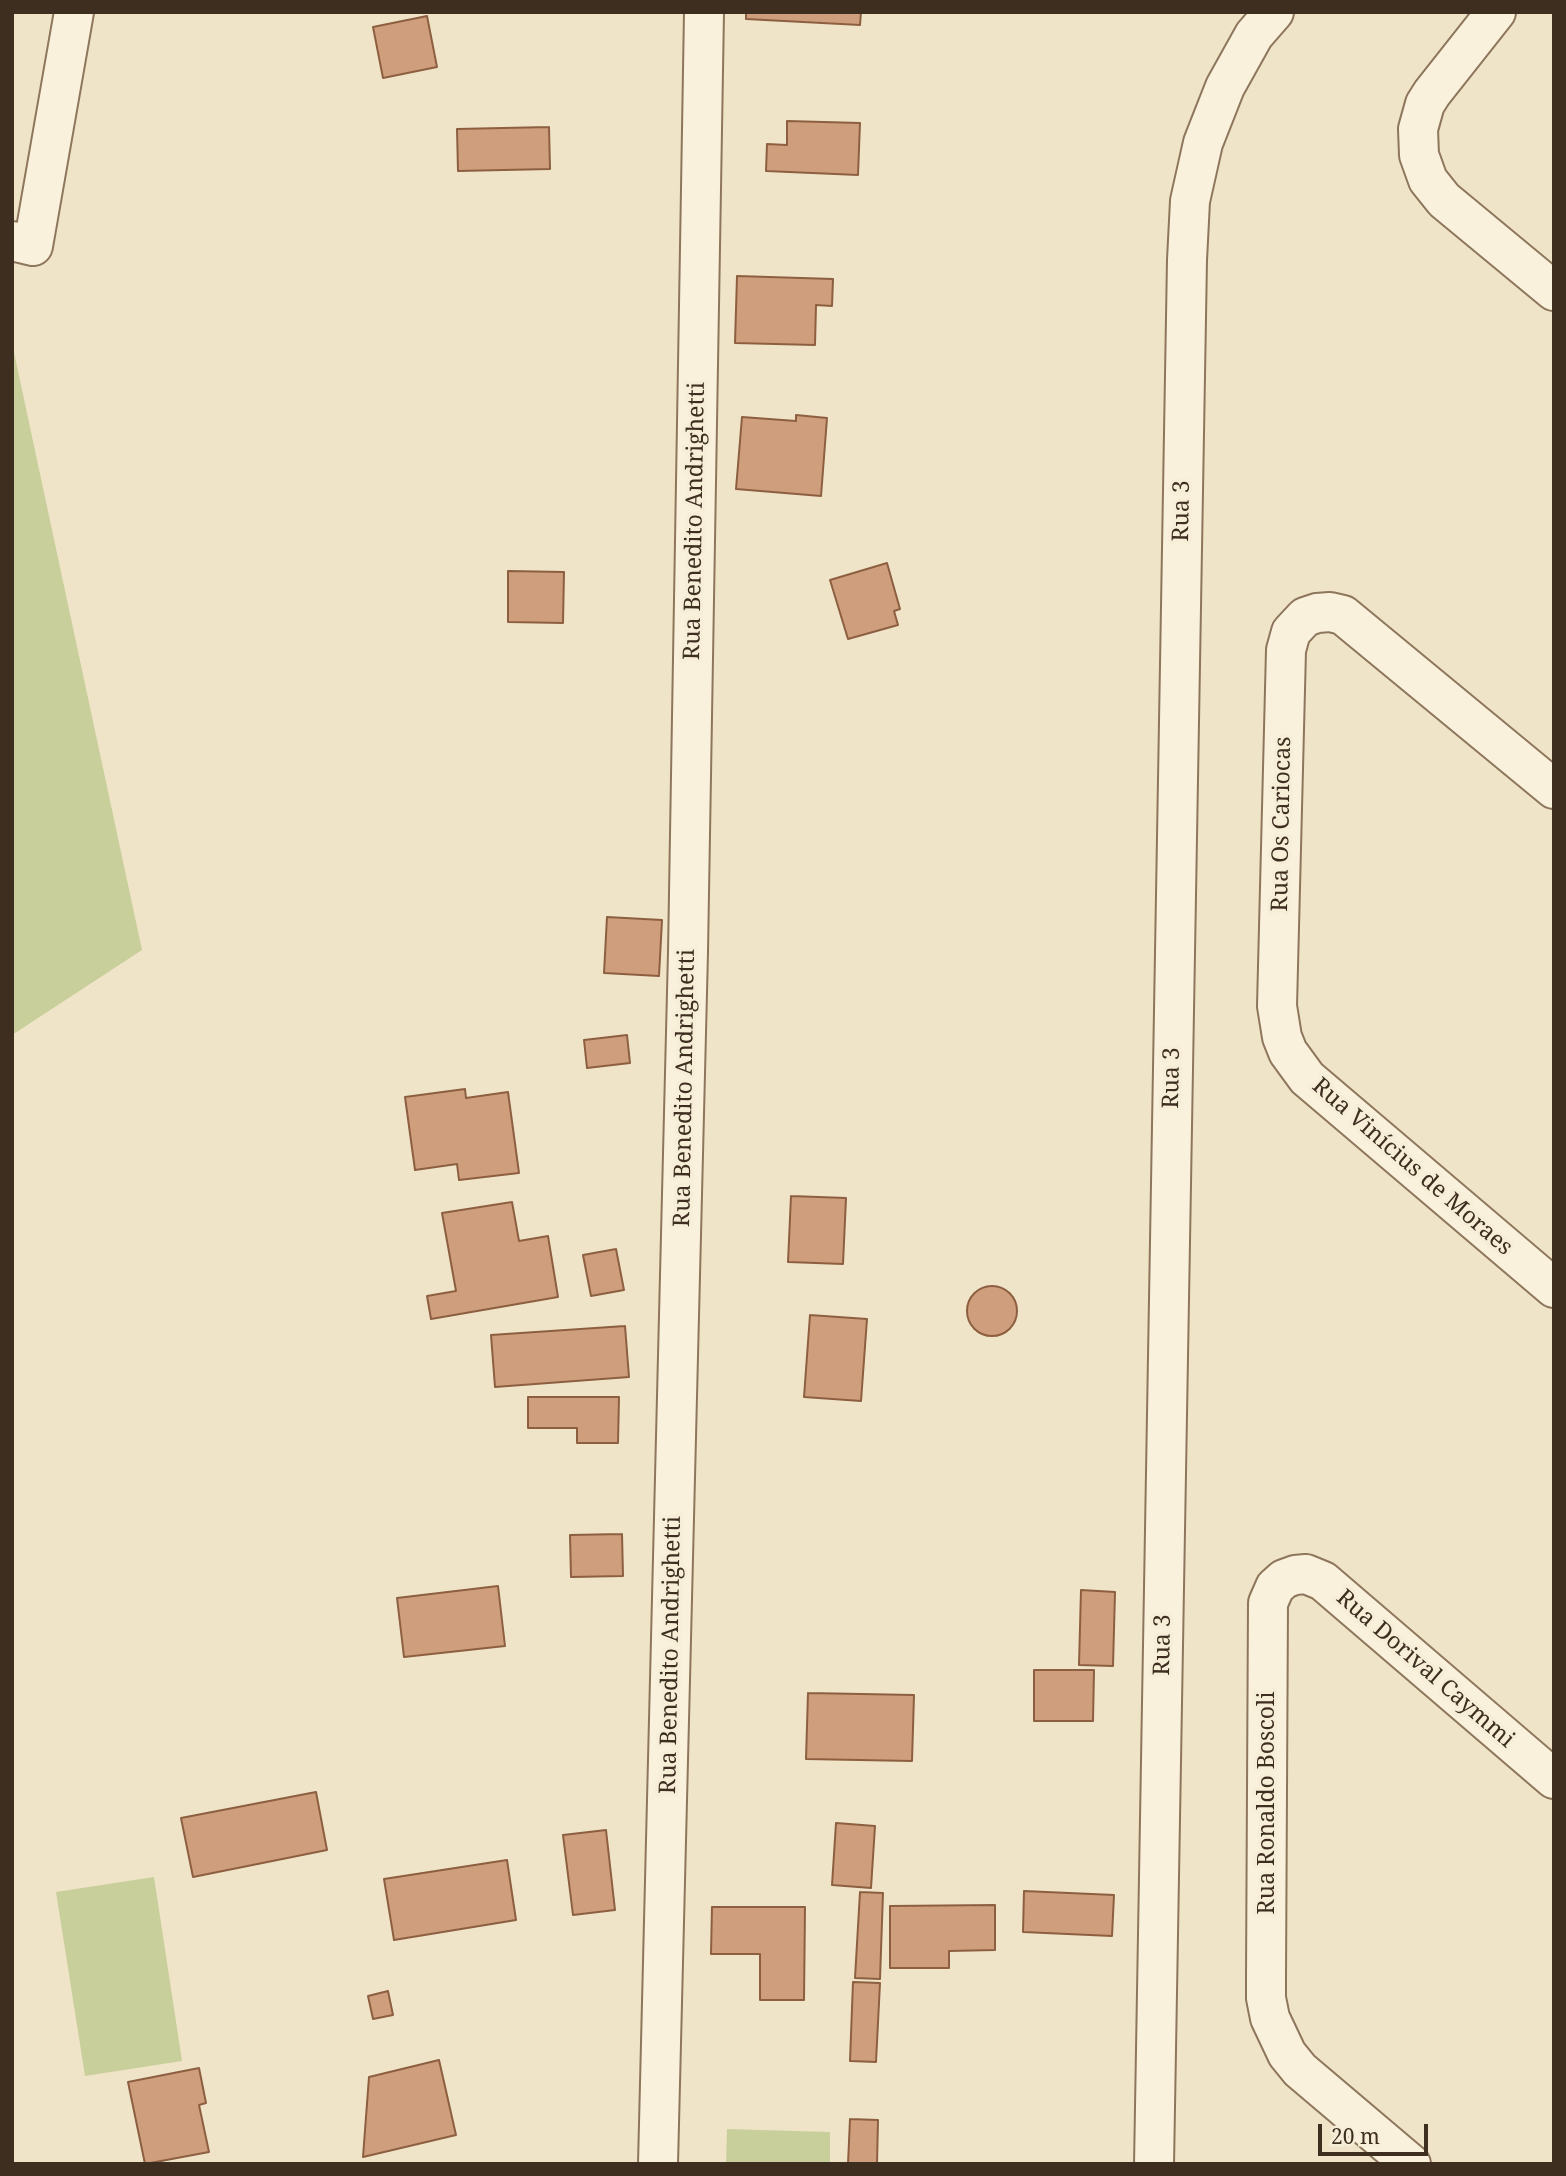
<!DOCTYPE html>
<html>
<head>
<meta charset="utf-8">
<style>
  body { margin:0 }
  #map { position:relative; width:1566px; height:2176px; overflow:hidden; background:#f0e4c8; font-family:"Noto Serif",serif }
  canvas { display:block }
  .frame { position:absolute; inset:0; border:14px solid #3d2e20; pointer-events:none }
  .scale { position:absolute; left:1318px; top:2124px; width:110px; height:32px; box-sizing:border-box; border:4px solid #3d2e20; border-top:0; padding-left:9px; font-size:21px; line-height:24px; white-space:nowrap; color:#3d2e20; -webkit-text-stroke:5px #f7eed8; paint-order:stroke }
</style>
</head>
<body>
<div id="map">
<canvas width="1566" height="2176"></canvas>
<div class="frame"></div>
<div class="scale">20 m</div>
</div>
<script>
const ctx = document.querySelector('canvas').getContext('2d');
ctx.lineJoin = 'round';
function fill(path, color) {
  ctx.fillStyle = color;
  ctx.fill(path, 'evenodd');
}
function toPath(rows) {
  const path = new Path2D();
  for (const r of rows) {
    if (r.length === 3) {
      path.moveTo(r[0] + r[2], r[1]);
      path.arc(r[0], r[1], r[2], 0, 2 * Math.PI);
      continue;
    }
    path.moveTo(r[0], r[1]);
    for (let i = 2; i < r.length; i += 2) path.lineTo(r[i], r[i + 1]);
  }
  return path;
}
function stroke(path, color, width, dash) {
  ctx.strokeStyle = color;
  ctx.lineWidth = width;
  ctx.lineCap = dash ? 'butt' : 'round';
  ctx.setLineDash(dash || []);
  ctx.stroke(path);
}
function write(font, color, halo, rows, align = 'center') {
  ctx.font = font + ' "Noto Serif",serif';
  ctx.lineWidth = 7;
  ctx.setLineDash([]);
  ctx.textBaseline = 'middle';
  ctx.strokeStyle = halo;
  ctx.fillStyle = color;
  for (const [text, x, y, turn = 0] of rows) {
    ctx.save();
    ctx.translate(x, y);
    ctx.rotate((+turn || 0) * Math.PI / 180);
    ctx.textAlign = isNaN(turn) ? turn : align;
    if (halo) ctx.strokeText(text, 0, 0);
    ctx.fillText(text, 0, 0);
    ctx.restore();
  }
}
fill(toPath([
  [12,343,142,950,12,1035],
  [154,1877,182,2061,85,2076,56,1892],
  [727,2129,830,2132,830,2164,726,2164]
]), '#c9cf9b');
const building = toPath([
  [746,12,861,12,860,25,746,19,746,12],
  [427,16,437,67,383,78,373,27,427,16],
  [787,121,860,123,858,175,766,171,767,144,787,145,787,121],
  [549,127,550,169,458,171,457,129,549,127],
  [737,276,833,279,832,306,816,305,815,345,735,343,737,276],
  [796,415,827,418,821,496,736,489,742,417,796,421,796,415],
  [887,563,900,609,894,611,898,625,848,639,830,580,887,563],
  [508,571,564,572,563,623,508,622,508,571],
  [607,917,662,920,659,976,604,973,607,917],
  [627,1035,630,1063,587,1068,584,1040,627,1035],
  [465,1089,466,1098,508,1092,519,1173,459,1180,457,1164,415,1170,405,1097,465,1089],
  [791,1196,846,1198,843,1264,788,1262,791,1196],
  [512,1202,519,1241,548,1236,558,1297,431,1319,427,1296,456,1291,442,1213,512,1202],
  [616,1249,624,1290,591,1296,583,1255,616,1249],
  [992,1311,25],
  [810,1315,867,1319,861,1401,804,1397,810,1315],
  [625,1326,629,1377,495,1387,491,1335,625,1326],
  [528,1397,619,1397,618,1443,577,1443,577,1428,528,1428,528,1397],
  [622,1534,623,1576,571,1577,570,1535,622,1534],
  [498,1586,505,1646,404,1657,397,1598,498,1586],
  [1081,1590,1115,1592,1113,1666,1079,1665,1081,1590],
  [1034,1670,1094,1670,1093,1721,1034,1721,1034,1670],
  [808,1693,914,1695,912,1761,806,1759,808,1693],
  [316,1792,327,1850,193,1877,181,1818,316,1792],
  [836,1823,875,1826,871,1888,832,1885,836,1823],
  [606,1830,615,1910,573,1915,563,1835,606,1830],
  [507,1860,516,1920,394,1940,384,1879,507,1860],
  [1024,1891,1114,1895,1112,1936,1023,1932,1024,1891],
  [860,1892,883,1893,880,1979,855,1978,860,1892],
  [995,1905,995,1950,949,1951,949,1968,890,1968,890,1906,995,1905],
  [712,1907,805,1907,804,2000,760,2000,760,1954,711,1954,712,1907],
  [853,1982,880,1983,876,2062,850,2061,853,1982],
  [388,1991,393,2015,373,2019,368,1996,388,1991],
  [439,2060,456,2135,363,2157,369,2077,439,2060],
  [199,2068,206,2103,199,2105,209,2152,145,2164,128,2082,199,2068],
  [850,2119,878,2120,877,2164,848,2164,850,2119]
]);
fill(building, '#cf9f7d');
stroke(building, '#8d5f41', 2);
const minor = toPath([
  [1496,12,1432,93,1425,104,1418,129,1419,155,1428,180,1444,200,1554,291],
  [12,241,33,246,74,12],
  [1554,789,1343,615,1330,612,1317,613,1305,617,1291,632,1286,650,1277,1006,1282,1037,1288,1052,1307,1078,1554,1288],
  [658,2164,688,952,704,12],
  [1154,2164,1187,260,1190,201,1203,143,1225,87,1254,35,1274,12],
  [1411,2164,1300,2070,1287,2054,1270,2018,1266,1998,1266,1977,1268,1603,1275,1587,1284,1579,1295,1575,1306,1574,1323,1581,1554,1779]
]);
stroke(minor, '#8d765c', 42);
stroke(minor, '#faf1dc', 38);
write('23px', '#3d2e20', '#f7eed8', [
  ["Rua 3",1182,511,-89],
  ["Rua Benedito Andrighetti",695,521,-89],
  ["Rua Os Cariocas",1282,824,-89],
  ["Rua 3",1172,1078,-89],
  ["Rua Benedito Andrighetti",685,1088,-89],
  ["Rua Vinícius de Moraes",1412,1167,41],
  ["Rua 3",1163,1645,-89],
  ["Rua Benedito Andrighetti",671,1655,-89],
  ["Rua Dorival Caymmi",1425,1669,41],
  ["Rua Ronaldo Boscoli",1267,1803,-90]
]);
</script>
</body>
</html>
